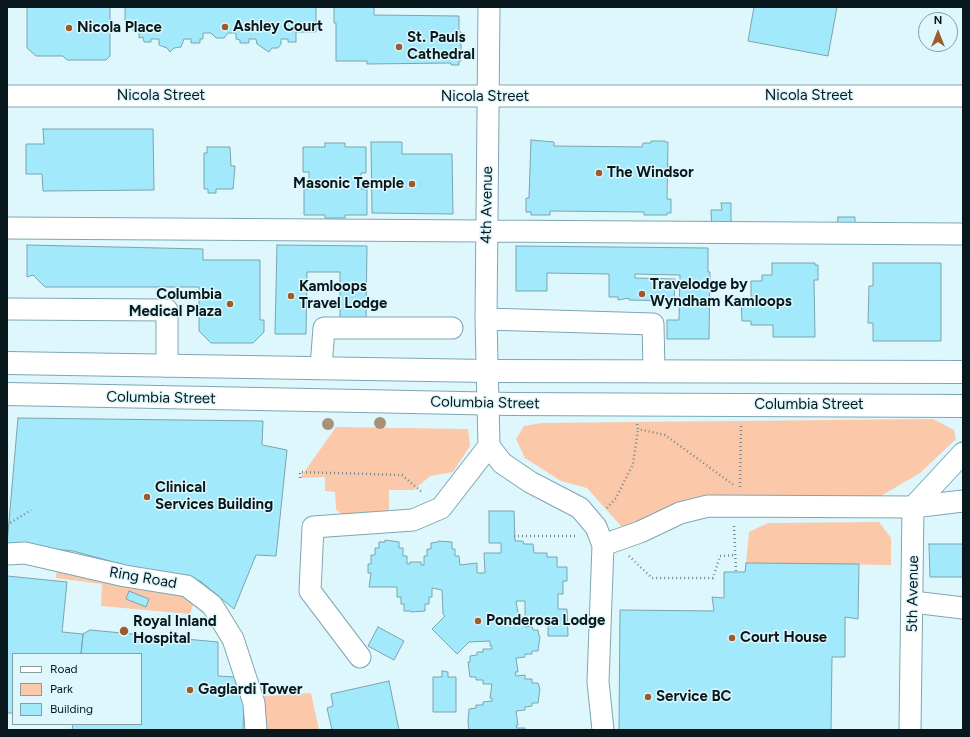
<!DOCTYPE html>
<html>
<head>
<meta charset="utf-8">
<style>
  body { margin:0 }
  #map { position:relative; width:970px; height:737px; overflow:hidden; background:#ddf7fd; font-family:Figtree,sans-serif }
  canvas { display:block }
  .frame { position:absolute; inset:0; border:8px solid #08181c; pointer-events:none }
  .legend { position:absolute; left:12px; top:653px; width:130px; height:72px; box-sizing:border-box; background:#ddf7fd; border:1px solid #889ea3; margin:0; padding:5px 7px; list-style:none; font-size:12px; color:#08181c }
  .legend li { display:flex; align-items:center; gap:8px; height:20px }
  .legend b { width:20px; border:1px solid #889ea3 }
  .north { position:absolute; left:918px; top:12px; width:40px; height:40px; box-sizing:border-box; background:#ddf7fd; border:1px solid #889ea3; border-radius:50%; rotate:0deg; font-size:11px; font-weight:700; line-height:16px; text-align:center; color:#08181c }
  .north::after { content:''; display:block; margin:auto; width:14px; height:18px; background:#9d5a2a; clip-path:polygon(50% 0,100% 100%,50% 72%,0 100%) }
</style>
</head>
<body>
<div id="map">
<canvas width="970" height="737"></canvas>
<div class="frame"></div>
<ul class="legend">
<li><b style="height:5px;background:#fff"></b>Road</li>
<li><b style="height:11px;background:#fbc8a9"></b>Park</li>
<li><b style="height:11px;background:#a2eafb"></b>Building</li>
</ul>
<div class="north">N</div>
</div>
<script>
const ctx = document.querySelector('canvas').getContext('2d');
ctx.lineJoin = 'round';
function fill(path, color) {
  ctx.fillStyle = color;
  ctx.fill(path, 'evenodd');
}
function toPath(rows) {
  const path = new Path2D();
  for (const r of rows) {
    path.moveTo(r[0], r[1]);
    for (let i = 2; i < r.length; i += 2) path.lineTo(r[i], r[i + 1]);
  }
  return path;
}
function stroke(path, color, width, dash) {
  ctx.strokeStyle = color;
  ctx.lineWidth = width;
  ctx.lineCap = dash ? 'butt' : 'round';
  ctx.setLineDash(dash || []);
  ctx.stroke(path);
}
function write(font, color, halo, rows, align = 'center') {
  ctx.font = font + ' Figtree,sans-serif';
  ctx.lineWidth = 3;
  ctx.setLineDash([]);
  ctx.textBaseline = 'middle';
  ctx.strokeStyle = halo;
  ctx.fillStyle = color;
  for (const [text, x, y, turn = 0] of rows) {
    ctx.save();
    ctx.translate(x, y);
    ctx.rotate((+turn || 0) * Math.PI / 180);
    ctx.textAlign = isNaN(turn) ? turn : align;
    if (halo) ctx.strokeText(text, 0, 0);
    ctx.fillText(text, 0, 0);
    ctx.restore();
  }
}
fill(toPath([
  [933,419,954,430,956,439,920,473,879,497,683,502,622,527,587,488,561,481,525,458,516,439,524,426,541,423],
  [336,427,468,429,470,446,453,472,430,476,414,490,389,490,389,509,383,515,341,514,336,509,335,492,325,491,325,477,300,478],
  [879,522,891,538,891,565,746,563,749,532,768,523],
  [57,568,128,587,185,595,193,605,190,614,101,606,102,584,56,578],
  [311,693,319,730,265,730,264,696]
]), '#fbc8a9');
const building = toPath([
  [27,7,110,7,110,56,106,60,67,60,63,56,36,56,27,48,27,7],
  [125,7,316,7,316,32,296,32,296,42,288,42,288,39,281,39,281,44,278,48,272,48,269,52,257,44,256,39,249,39,249,43,240,43,240,40,236,39,236,33,228,33,224,38,216,38,211,33,203,33,203,39,200,39,200,43,191,43,191,39,184,39,181,47,174,48,170,52,167,48,159,45,159,39,151,39,151,42,144,42,143,37,139,38,139,31,133,31,134,23,125,22,125,7],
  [334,7,374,7,374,15,459,16,459,32,461,32,461,61,459,61,459,65,451,65,451,63,367,64,367,61,336,61,336,23,334,23,334,7],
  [754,7,837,7,828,56,748,41,754,7],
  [43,129,153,129,154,190,43,191,42,174,26,174,26,144,44,144,43,129],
  [531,140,554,142,554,146,642,147,643,143,651,143,651,141,665,141,665,142,668,142,667,199,671,199,671,213,667,213,667,215,644,215,644,212,550,211,550,215,531,215,531,212,526,212,526,198,529,198,531,140],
  [371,142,402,142,402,154,452,154,453,214,372,213,371,142],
  [325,143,345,143,345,147,366,147,366,173,361,173,361,189,367,189,367,215,345,215,345,218,325,218,325,215,304,215,304,189,309,189,309,172,303,172,303,147,325,147,325,143],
  [207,147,230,147,231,166,235,166,233,189,216,189,216,193,208,193,208,189,204,189,204,153,207,153,207,147],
  [721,203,731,203,731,223,748,222,749,232,712,229,711,210,722,210,721,203],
  [838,217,855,217,855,230,837,229,838,217],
  [27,245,203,249,203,260,260,260,260,320,264,320,264,332,253,343,211,343,199,331,199,287,45,287,33,275,27,277,27,245],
  [277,245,367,246,366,319,340,319,340,272,307,272,306,334,275,334,277,245],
  [516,246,708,248,708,272,710,272,709,339,667,339,667,320,679,320,680,275,635,274,635,278,675,279,674,301,629,300,629,298,618,300,618,297,609,297,609,274,547,273,547,291,516,291,516,246],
  [772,263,815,263,815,265,818,265,818,280,814,280,815,337,773,337,773,325,751,325,751,321,742,321,741,300,751,299,751,281,762,281,762,275,772,275,772,263],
  [873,263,941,263,941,341,873,341,873,323,868,323,869,286,873,286,873,263],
  [18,418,263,421,262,445,287,450,276,556,256,555,234,609,200,581,143,570,73,551,7,544,18,418],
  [489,511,514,511,515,541,523,541,524,544,533,544,534,553,547,553,547,557,557,557,557,567,567,567,567,581,563,581,563,594,558,594,558,609,567,609,568,636,548,636,548,619,525,619,525,601,516,601,519,619,516,620,517,623,525,623,525,627,532,626,533,630,538,630,539,636,540,636,538,651,532,651,532,654,525,654,525,657,516,658,518,672,515,672,516,676,525,675,525,679,532,679,532,683,538,683,540,689,538,703,532,703,532,706,525,707,525,710,516,711,518,725,516,725,517,728,525,728,525,730,469,730,468,723,469,709,476,708,476,705,483,705,483,702,492,701,492,698,490,698,492,684,483,684,483,680,476,680,476,677,470,677,468,662,470,662,470,656,477,655,477,652,483,652,483,649,492,649,492,646,490,646,490,641,469,642,457,654,432,629,445,616,443,614,442,590,432,588,432,597,429,597,429,604,425,604,425,611,411,612,411,611,404,611,404,604,401,604,401,597,397,597,397,587,369,587,371,573,368,573,368,564,371,564,371,555,375,555,375,548,379,548,379,542,385,542,385,540,399,542,399,548,403,548,403,556,407,556,407,564,410,564,410,562,421,562,421,565,424,565,424,556,427,556,427,549,431,549,431,543,438,542,438,541,452,542,452,549,455,549,455,556,459,556,460,565,477,563,477,573,485,573,484,553,501,553,501,543,489,543,489,511],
  [929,544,963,544,963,577,930,577,929,544],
  [746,563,859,564,858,619,845,617,845,657,832,657,831,730,619,730,620,610,714,611,712,597,724,598,724,572,745,572,746,563],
  [7,576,67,582,62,632,83,634,81,654,13,654,13,713,7,713,7,576],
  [129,591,149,599,146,607,126,599,129,591],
  [378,627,404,641,394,660,368,646,378,627],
  [90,630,218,642,218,676,236,677,244,702,243,730,72,730,73,724,141,724,141,654,81,654,83,634,90,630],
  [442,671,448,672,448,677,456,677,456,712,433,712,433,677,442,677,442,671],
  [389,681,399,730,332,730,327,708,333,706,331,694,389,681]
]);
fill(building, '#a2eafb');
stroke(building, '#7ba4ad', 1);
const minor = toPath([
  [489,7,486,319,489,446,502,463,530,482,580,508,596,527,603,545,598,682,603,730],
  [7,96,963,96],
  [7,228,963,234],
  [7,309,167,310,167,366],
  [486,319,653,324,654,371],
  [321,367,324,328,452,328],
  [913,507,963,453],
  [603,545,640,532,680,513,708,506,913,507,963,501],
  [7,554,25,553,125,576,187,586,212,605,233,639,254,703,256,730],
  [913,602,963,608],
  [360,657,310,591,313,527,413,520,441,508,489,446],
  [910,730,913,507]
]);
const major = toPath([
  [7,363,487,371,963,372],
  [7,394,511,404,963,406]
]);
stroke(minor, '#7ea7b1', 23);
stroke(major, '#7ea7b1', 24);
stroke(toPath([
  [637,424,638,429,665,435,735,486],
  [300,478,300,472,402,475,423,493],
  [740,487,741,424],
  [607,508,616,498,633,464,638,429],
  [7,525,31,510],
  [734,526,736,572],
  [514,536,578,536],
  [629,556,652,578,713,578,720,556,735,555]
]), '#74898e', 2.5, [1, 3]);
stroke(minor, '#fff', 21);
stroke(major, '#fff', 22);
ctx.fillStyle = '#a89176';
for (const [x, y] of [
  [380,423],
  [328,424]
]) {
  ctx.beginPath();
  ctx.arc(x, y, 6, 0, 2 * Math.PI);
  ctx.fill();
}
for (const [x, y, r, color] of [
  [225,27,4,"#9d5a2a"],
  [69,28,4,"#9d5a2a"],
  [399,47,4,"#9d5a2a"],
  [599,173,4,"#9d5a2a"],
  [412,184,4,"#9d5a2a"],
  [642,294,4,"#9d5a2a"],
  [291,296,4,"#9d5a2a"],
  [230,304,4,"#9d5a2a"],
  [147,497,4,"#9d5a2a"],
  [478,621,4,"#9d5a2a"],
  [124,631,5,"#9d5a2a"],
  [732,638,4,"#9d5a2a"],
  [190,690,4,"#9d5a2a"],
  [648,697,4,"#9d5a2a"]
]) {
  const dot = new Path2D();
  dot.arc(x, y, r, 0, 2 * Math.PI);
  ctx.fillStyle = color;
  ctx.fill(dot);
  stroke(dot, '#ddf7fd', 1.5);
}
write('bold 15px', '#08181c', '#ddf7fd', [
  ["Ashley Court",233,27],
  ["Nicola Place",77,28],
  ["St. Pauls",407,38],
  ["Cathedral",407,55],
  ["The Windsor",607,173],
  ["Masonic Temple",404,184,"right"],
  ["Travelodge by",650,285],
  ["Wyndham Kamloops",650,302],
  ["Kamloops",299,287],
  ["Travel Lodge",299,304],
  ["Columbia",222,295,"right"],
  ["Medical Plaza",222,312,"right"],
  ["Clinical",155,488],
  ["Services Building",155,505],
  ["Ponderosa Lodge",486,621],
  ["Royal Inland",133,622],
  ["Hospital",133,639],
  ["Court House",740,638],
  ["Gaglardi Tower",198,690],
  ["Service BC",656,697]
], 'left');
write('15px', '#08181c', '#ddf7fd', [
  ["Nicola Street",161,96],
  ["Nicola Street",809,96],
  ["Nicola Street",485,97],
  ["4th Avenue",487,205,-89],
  ["Columbia Street",161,398,1],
  ["Columbia Street",485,403,1],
  ["Columbia Street",809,405],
  ["Ring Road",143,578,10],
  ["5th Avenue",913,594,-89]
]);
</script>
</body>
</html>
